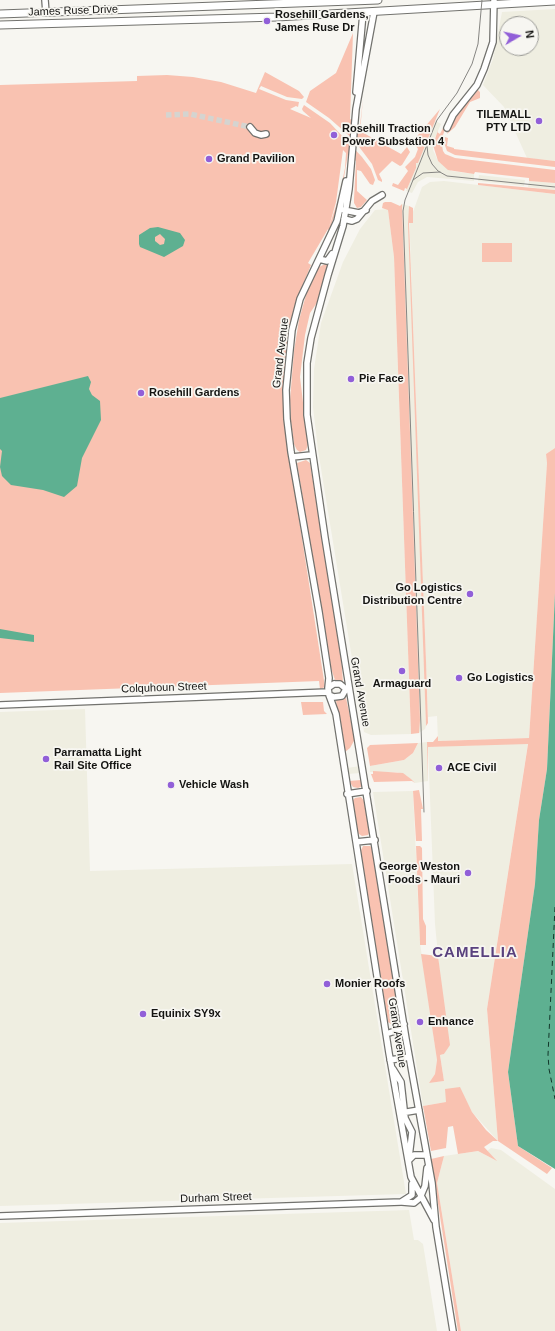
<!DOCTYPE html>
<html>
<head>
<meta charset="utf-8">
<style>
  body { margin:0 }
  #map { position:relative; width:555px; height:1331px; overflow:hidden; background:#f7f6f1; font-family:Helvetica,sans-serif }
  canvas { display:block }
  .north { position:absolute; left:499px; top:16px; width:40px; height:40px; box-sizing:border-box; background:#f7f6f1; border:1px solid #9c9c98; border-radius:50%; rotate:81deg; font-size:11px; font-weight:700; line-height:16px; text-align:center; color:#141412 }
  .north::after { content:''; display:block; margin:auto; width:14px; height:18px; background:#915fd8; clip-path:polygon(50% 0,100% 100%,50% 72%,0 100%) }
</style>
</head>
<body>
<div id="map">
<canvas width="555" height="1331"></canvas>
<div class="north">N</div>
</div>
<script>
const ctx = document.querySelector('canvas').getContext('2d');
ctx.lineJoin = 'round';
function fill(path, color) {
  ctx.fillStyle = color;
  ctx.fill(path, 'evenodd');
}
function toPath(rows) {
  const path = new Path2D();
  for (const r of rows) {
    path.moveTo(r[0], r[1]);
    for (let i = 2; i < r.length; i += 2) path.lineTo(r[i], r[i + 1]);
  }
  return path;
}
function stroke(path, color, width, dash) {
  ctx.strokeStyle = color;
  ctx.lineWidth = width;
  ctx.lineCap = dash ? 'butt' : 'round';
  ctx.setLineDash(dash || []);
  ctx.stroke(path);
}
function write(font, color, halo, rows, align = 'center') {
  ctx.font = font + ' Helvetica,sans-serif';
  ctx.lineWidth = 3.5;
  ctx.setLineDash([]);
  ctx.textBaseline = 'middle';
  ctx.strokeStyle = halo;
  ctx.fillStyle = color;
  for (const [text, x, y, turn = 0] of rows) {
    ctx.save();
    ctx.translate(x, y);
    ctx.rotate((+turn || 0) * Math.PI / 180);
    ctx.textAlign = isNaN(turn) ? turn : align;
    if (halo) ctx.strokeText(text, 0, 0);
    ctx.fillText(text, 0, 0);
    ctx.restore();
  }
}
fill(toPath([
  [555,9,555,161,527,158,504,107,483,85,493,59,502,12],
  [507,24,531,24,531,48,507,48],
  [434,120,441,124,433,142,433,150,438,161,452,171,474,174,474,181,427,177,418,182,412,193,406,191,416,168,416,163,418,163],
  [479,175,525,180,524,186,478,181],
  [444,181,555,194,555,448,546,454,547,463,529,738,438,741,437,716,428,717,409,223,422,187,430,182],
  [529,181,555,183,555,190,528,187],
  [402,204,409,206,426,726,425,729,419,733],
  [388,209,394,257,411,734,371,735,364,732,318,450,313,407,314,369,321,323,343,262,360,229,375,210],
  [85,709,90,871,352,864,406,1194,0,1206,0,712],
  [427,742,428,781,415,783,407,776,397,772,370,772,370,766,404,760,413,753,418,743],
  [528,743,487,1009,498,1141,472,1112,459,1087,446,1095,447,1102,423,1106,373,792,413,791,420,943,437,1060,435,1074,429,1083,444,1081,440,1055,444,1054,447,1048,435,924,428,747],
  [360,766,360,773,348,774,347,768],
  [491,1148,501,1150,555,1189,555,1331,461,1331,437,1183,444,1156,478,1151,495,1160,487,1151],
  [409,1210,414,1240,418,1240,423,1244,437,1331,0,1331,0,1223]
]), '#efeee1');
fill(toPath([
  [353,33,350,119,360,125,363,99,360,131,401,154,407,147,410,152,402,165,400,166,392,161,379,174,382,180,382,182,378,180,372,164,354,140,329,118,306,102,310,91,336,73],
  [265,72,299,91,304,97,302,99,287,97,261,86,259,89,286,100,299,102,298,107,296,106,290,109,311,118,303,111,302,109,304,105,330,123,362,157,371,169,375,180,373,185,370,184,361,171,357,170,357,191,367,200,361,207,357,208,354,203,354,199,356,161,348,154,340,200,329,231,328,229,308,263,311,265,302,287,292,319,285,361,284,422,325,687,320,689,319,681,0,693,0,85,137,81,137,76,167,75,193,77,221,82,256,93],
  [343,150,346,153,345,168,339,197,329,227,336,202],
  [477,89,480,92,480,98,470,102,455,127,447,134,452,121],
  [440,109,418,163,416,163,416,168,407,189,405,188,404,191,392,186,393,183,398,185,408,171,405,167,415,157,418,149,413,141],
  [449,116,450,117,441,140,443,151,445,154,455,158,555,170,555,183,529,181,529,178,475,172,474,174,448,170,438,161,433,145,438,130,437,132,440,134],
  [445,137,448,138,447,146,454,148,454,149,555,161,555,167,455,155,447,151,444,143],
  [478,183,555,190,555,194,478,185],
  [385,202,391,202,400,206,402,204,420,720,419,733,411,734,394,257,388,210,382,208,383,203],
  [409,206,413,208,413,223,409,223,426,661,428,723,426,726,408,224],
  [482,243,512,243,512,262,482,262],
  [329,262,318,301,310,313,305,335,300,377,308,445,306,450,300,452,297,450,294,444,291,422,290,400,294,351,299,320,308,288,317,268],
  [555,448,555,593,547,769,539,820,535,884,508,1072,518,1146,552,1168,547,1174,498,1141,493,1141,484,1147,497,1161,478,1151,458,1154,453,1126,448,1127,446,1148,431,1151,423,1106,446,1102,445,1089,460,1087,472,1112,486,1130,498,1141,487,1009,528,744,428,747,428,781,427,742,433,742,438,736,438,741,529,738,547,463,546,454],
  [306,460,310,463,341,654,343,683,335,680,331,668,297,463],
  [346,698,355,739,350,748,345,752,340,736,336,700],
  [301,702,323,702,324,711,327,714,303,715],
  [418,743,413,753,404,760,370,766,367,748,370,745],
  [373,771,403,773,411,779,415,783,412,781,374,782,371,774,373,774],
  [361,780,363,786,358,788,353,787,349,781],
  [419,790,423,809,421,809,422,841,416,841,413,791],
  [361,797,365,802,370,831,368,835,362,836,356,832,352,801,355,798],
  [363,846,370,846,373,849,400,1018,398,1024,394,1026,388,1022,360,853],
  [416,846,420,846,422,848,423,919,426,926,426,945,420,945,420,943],
  [421,954,438,956,450,1045,444,1054,440,1055,444,1081,429,1083,435,1074,437,1060],
  [444,1156,437,1183,461,1331,458,1331,431,1159]
]), '#f9c2b1');
fill(toPath([
  [158,227,180,233,185,240,183,246,164,257,140,247,139,244,139,235,150,228],
  [160,234,165,239,164,244,160,245,155,241,155,237],
  [88,376,91,382,89,389,92,395,100,401,101,420,82,458,77,486,64,497,43,490,11,485,2,476,0,467,2,451,0,449,0,398],
  [555,593,555,1169,518,1146,508,1072,535,884,539,820,547,769],
  [0,629,34,635,34,642,0,638]
]), '#5eb091');
stroke(toPath([
  [555,907,548,1055,549,1069,555,1099]
]), '#11372a', 1, [5, 4]);
stroke(toPath([
  [166,115,190,114,250,127]
]), '#d5d4d0', 5.5, [5.5, 3]);
const minor = toPath([
  [45,0,46,13],
  [374,12,356,109,349,189,343,226,328,275,311,338,307,363,307,415,325,538,406,1039,432,1183,436,1227,453,1331],
  [356,92,363,13],
  [250,127,255,133,261,135,266,134],
  [447,128,453,115,477,85,484,69,493,42,494,0],
  [344,210,359,213,366,210],
  [344,219,352,221,357,219,372,201,382,195],
  [319,259,327,261,332,254],
  [292,457,311,455],
  [334,684,340,684,346,689,342,696,334,697,329,695,328,688,334,684],
  [328,688,329,678,319,612,291,452,287,419,286,390,292,330,300,299,337,221,346,181],
  [329,695,336,714,389,1053,411,1177,434,1220],
  [0,705,328,692],
  [347,794,367,791],
  [356,842,375,840],
  [386,1034,398,1030,404,1024],
  [390,1060,409,1057],
  [393,1069,401,1082,405,1118,412,1132,409,1157],
  [401,1113,419,1110],
  [409,1160,414,1155,427,1155],
  [402,1202,414,1203,420,1198,425,1186,427,1168],
  [0,1216,401,1202,412,1195,412,1184]
]);
const major = toPath([
  [0,14,378,0],
  [0,25,277,17,555,1]
]);
stroke(minor, '#72726e', 8);
stroke(major, '#72726e', 9);
stroke(minor, '#fff', 5.5);
stroke(major, '#fff', 7);
stroke(toPath([
  [427,146,428,155,432,164,438,171,447,176,555,187],
  [413,180,423,173,440,172],
  [424,812,403,211,405,200,437,120,457,93,472,64,478,44,482,0]
]), '#868582', 1);
for (const [x, y, r, color] of [
  [267,21,4,"#915fd8"],
  [539,121,4,"#915fd8"],
  [334,135,4,"#915fd8"],
  [209,159,4,"#915fd8"],
  [351,379,4,"#915fd8"],
  [141,393,4,"#915fd8"],
  [470,594,4,"#915fd8"],
  [402,671,4,"#915fd8"],
  [459,678,4,"#915fd8"],
  [46,759,4,"#915fd8"],
  [439,768,4,"#915fd8"],
  [171,785,4,"#915fd8"],
  [468,873,4,"#915fd8"],
  [327,984,4,"#915fd8"],
  [143,1014,4,"#915fd8"],
  [420,1022,4,"#915fd8"]
]) {
  const dot = new Path2D();
  dot.arc(x, y, r, 0, 2 * Math.PI);
  ctx.fillStyle = color;
  ctx.fill(dot);
  stroke(dot, '#f7f6f1', 1.5);
}
write('11px', '#141412', '#f7f6f1', [
  ["James Ruse Drive",73,11,-2],
  ["Grand Avenue",281,353,-83],
  ["Colquhoun Street",164,688,-2],
  ["Grand Avenue",360,692,80],
  ["Grand Avenue",397,1033,81],
  ["Durham Street",216,1198,-2]
]);
write('bold 11px', '#141412', '#f7f6f1', [
  ["Rosehill Gardens,",275,15],
  ["James Ruse Dr",275,28],
  ["TILEMALL",531,115,"right"],
  ["PTY LTD",531,128,"right"],
  ["Rosehill Traction",342,129],
  ["Power Substation 4",342,142],
  ["Grand Pavilion",217,159],
  ["Pie Face",359,379],
  ["Rosehill Gardens",149,393],
  ["Go Logistics",462,588,"right"],
  ["Distribution Centre",462,601,"right"],
  ["Go Logistics",467,678],
  ["Armaguard",402,684,"center"],
  ["Parramatta Light",54,753],
  ["Rail Site Office",54,766],
  ["ACE Civil",447,768],
  ["Vehicle Wash",179,785],
  ["George Weston",460,867,"right"],
  ["Foods - Mauri",460,880,"right"],
  ["Monier Roofs",335,984],
  ["Equinix SY9x",151,1014],
  ["Enhance",428,1022]
], 'left');
ctx.letterSpacing = '1px';
write('bold 15px', '#59417e', '#f7f6f1', [
  ["CAMELLIA",475,953]
]);
ctx.letterSpacing = '0px';
</script>
</body>
</html>
